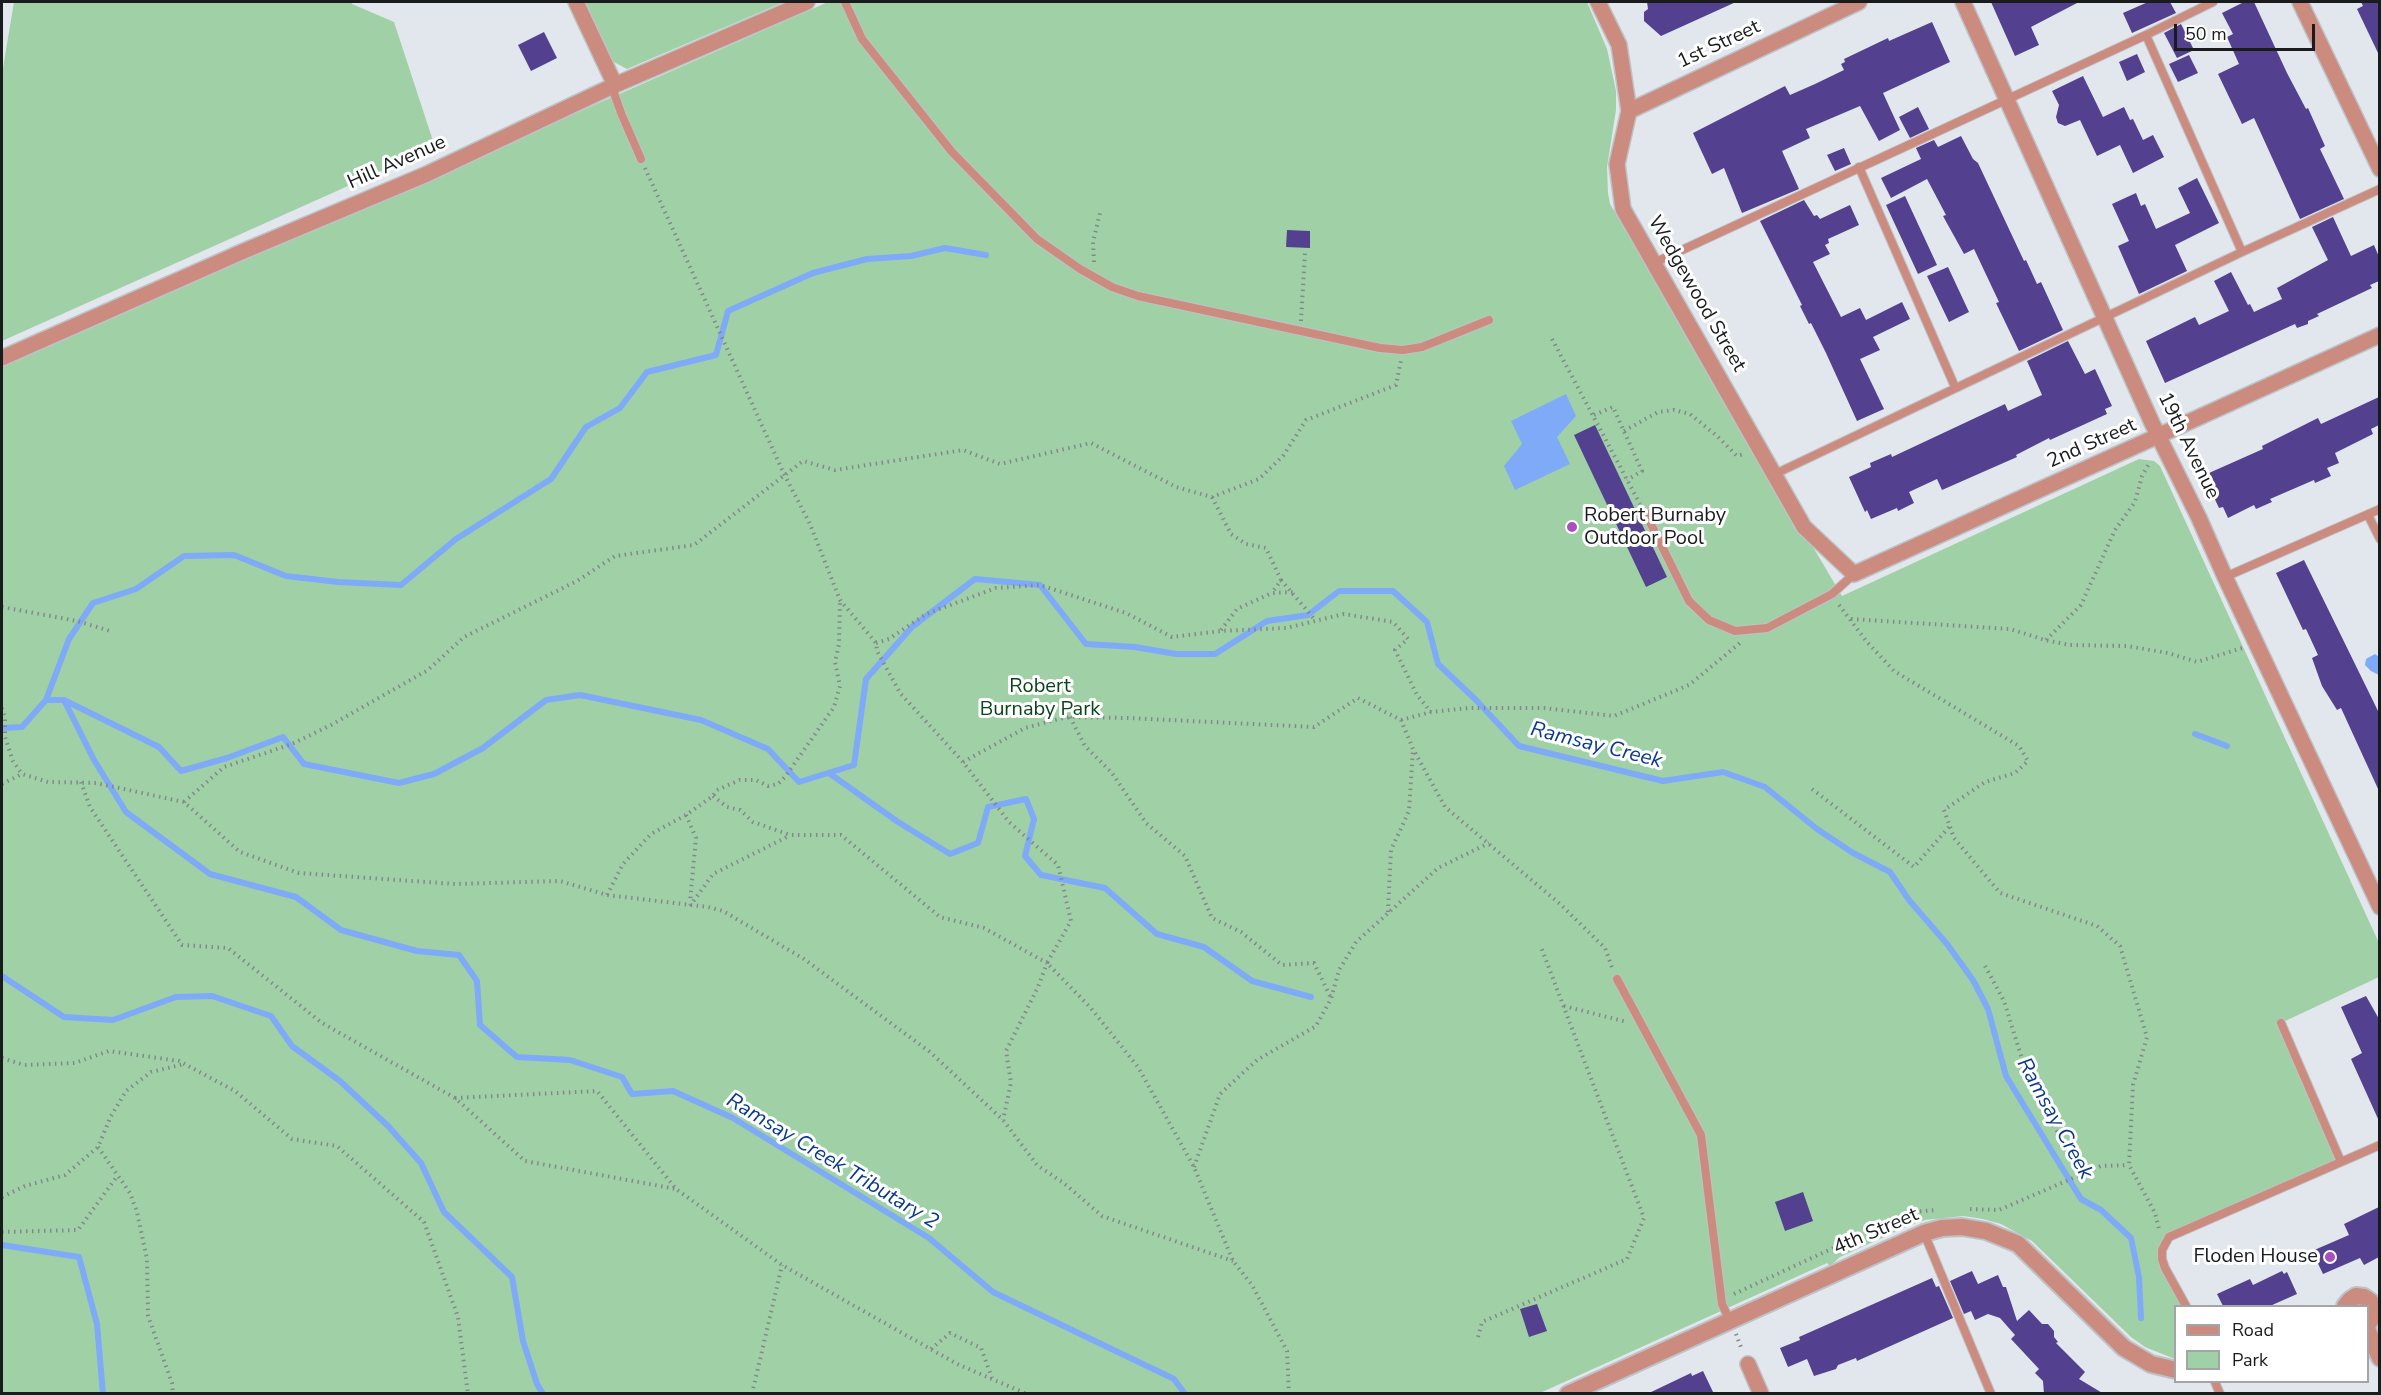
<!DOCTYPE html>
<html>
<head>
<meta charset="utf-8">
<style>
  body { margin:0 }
  #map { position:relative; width:2381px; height:1395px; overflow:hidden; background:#e1e7ec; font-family:"Nunito Sans",sans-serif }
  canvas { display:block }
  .frame { position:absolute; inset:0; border:3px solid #191b1d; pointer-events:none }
  .legend { position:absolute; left:2174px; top:1305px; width:195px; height:78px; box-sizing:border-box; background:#fff; border:2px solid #a3a4a5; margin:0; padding:8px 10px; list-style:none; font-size:18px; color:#191b1d }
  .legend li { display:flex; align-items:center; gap:12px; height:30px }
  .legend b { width:30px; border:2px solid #a3a4a5 }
  .scale { position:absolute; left:2174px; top:24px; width:141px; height:27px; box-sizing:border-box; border:3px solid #191b1d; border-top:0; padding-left:8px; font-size:18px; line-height:21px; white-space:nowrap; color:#191b1d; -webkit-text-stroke:4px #fff; paint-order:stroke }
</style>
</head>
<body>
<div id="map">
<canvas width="2381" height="1395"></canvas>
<div class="frame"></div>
<ul class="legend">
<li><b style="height:8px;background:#cc8b7f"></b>Road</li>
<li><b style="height:16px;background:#a0d1a6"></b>Park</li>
</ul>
<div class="scale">50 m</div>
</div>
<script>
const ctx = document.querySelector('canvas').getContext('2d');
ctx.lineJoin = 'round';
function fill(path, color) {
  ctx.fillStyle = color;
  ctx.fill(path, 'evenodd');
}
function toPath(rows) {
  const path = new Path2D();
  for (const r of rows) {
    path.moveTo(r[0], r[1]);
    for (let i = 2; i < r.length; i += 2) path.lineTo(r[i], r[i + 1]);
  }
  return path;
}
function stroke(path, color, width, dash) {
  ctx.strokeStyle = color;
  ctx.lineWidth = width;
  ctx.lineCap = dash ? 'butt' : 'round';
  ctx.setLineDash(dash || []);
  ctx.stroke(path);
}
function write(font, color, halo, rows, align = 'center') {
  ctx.font = font + ' "Nunito Sans",sans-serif';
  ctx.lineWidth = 6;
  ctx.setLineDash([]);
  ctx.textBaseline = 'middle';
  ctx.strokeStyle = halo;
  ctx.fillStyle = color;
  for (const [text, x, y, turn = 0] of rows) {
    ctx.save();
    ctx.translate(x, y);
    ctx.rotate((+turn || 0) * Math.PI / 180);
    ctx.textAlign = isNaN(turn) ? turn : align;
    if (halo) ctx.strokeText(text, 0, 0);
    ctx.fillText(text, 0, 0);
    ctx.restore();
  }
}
fill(toPath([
  [14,2,352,2,352,4,394,22,435,147,2,341,2,74],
  [583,2,784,2,627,69,612,61],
  [828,2,1587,2,1607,49,1616,91,1616,110,1607,167,1608,193,1610,204,1842,596,2139,459,2154,461,2160,466,2379,943,2379,977,2281,1023,2341,1162,2169,1237,2162,1259,2186,1306,2176,1306,2175,1359,2145,1347,2131,1337,2032,1241,2001,1224,1983,1219,1963,1216,1925,1220,1910,1225,1840,1257,1830,1266,1827,1263,1540,1393,2,1393,2,366]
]), '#a0d1a6');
fill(toPath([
  [1566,394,1576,416,1557,437,1570,464,1515,490,1504,466,1522,444,1511,421],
  [2375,654,2379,657,2379,675,2371,671,2365,665,2366,659]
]), '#7eaaf8');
stroke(toPath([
  [46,700,69,639,93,603,136,589,184,556,234,555,286,576,338,582,401,585,456,539,551,479,586,427,620,408,647,372,716,355,728,311,813,273,867,259,911,256,945,248,986,255],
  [64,700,94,760,126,812,210,874,296,897,341,930,417,951,459,955,477,981,480,1025,517,1057,570,1060,622,1077,632,1094,673,1091,733,1118,929,1238,993,1292,1174,1379,1185,1394],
  [2,728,22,727,46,700,64,700,159,747,181,771,227,758,283,737,304,764,399,783,434,774,483,748,546,700,580,695,701,720,768,749,799,782,854,765,866,679,912,627,975,579,1040,585,1086,644,1135,647,1176,654,1215,654,1267,621,1308,615,1339,591,1393,591,1427,622,1438,664,1475,699,1519,746,1663,781,1723,772,1765,787,1817,829,1853,853,1890,872,1909,900,1947,944,1973,980,1988,1009,2006,1076,2081,1199,2101,1210,2131,1238,2139,1277,2141,1318],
  [2195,734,2227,746],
  [829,773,898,822,950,854,978,843,988,807,1026,799,1034,819,1025,856,1041,875,1105,888,1157,934,1204,947,1252,981,1311,997],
  [2,976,64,1017,113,1020,176,997,212,996,271,1016,292,1046,340,1081,388,1126,421,1163,444,1212,512,1277,523,1341,537,1384,543,1394],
  [2,1245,79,1257,97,1324,103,1394]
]), '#7eaaf8', 6);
fill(toPath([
  [1647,2,1736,2,1661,36,1644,21,1644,12,1648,9],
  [1991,2,2079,2,2031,27,2039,45,2015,56],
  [2148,2,2170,2,2176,13,2132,33,2123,13],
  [2244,2,2254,2,2287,73,2306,109,2308,108,2325,146,2320,149,2344,199,2300,219,2254,118,2242,124,2218,74,2239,64,2227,37,2233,34,2222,13],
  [2361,2,2379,2,2379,55,2357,9,2363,6],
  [1932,22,1950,62,1883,93,1900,130,1879,141,1860,106,1806,129,1810,138,1782,151,1799,189,1742,213,1724,168,1712,174,1693,133,1785,86,1790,95,1815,84,1844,70,1841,64,1845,62,1844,59,1888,38,1889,41],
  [2181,24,2194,50,2177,58,2164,33],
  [544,32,557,58,531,71,518,45],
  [2137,54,2145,72,2127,81,2119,62],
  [2189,55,2198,73,2178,82,2169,64],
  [2083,76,2103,117,2124,107,2130,120,2133,119,2143,140,2153,135,2164,157,2133,173,2120,145,2097,156,2080,120,2065,126,2058,123,2056,117,2059,105,2052,91],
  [1918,107,1929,129,1910,138,1899,117],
  [1961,136,1973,159,1978,163,2024,261,2026,260,2037,284,2041,282,2063,330,2019,351,1996,303,1999,302,1974,249,1964,254,1943,216,1946,215,1927,179,1891,198,1881,178,1921,159,1916,148,1934,140,1938,147],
  [1844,148,1851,164,1835,171,1827,155],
  [2197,178,2219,223,2175,245,2187,271,2139,294,2118,246,2129,241,2112,204,2136,193,2141,206,2145,204,2156,229,2190,213,2178,188],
  [1905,196,1937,265,1918,274,1886,205],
  [1804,200,1814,216,1817,215,1820,219,1850,205,1859,225,1828,239,1829,243,1825,245,1830,254,1813,262,1841,317,1860,308,1866,320,1902,302,1910,319,1873,337,1880,350,1860,359,1884,409,1857,421,1826,353,1811,323,1809,324,1800,306,1802,305,1760,221],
  [2333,217,2351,256,2374,245,2379,257,2379,281,2370,285,2372,288,2317,314,2319,316,2308,321,2308,324,2297,328,2295,324,2165,383,2146,341,2195,317,2199,325,2229,311,2214,281,2231,272,2248,305,2250,304,2254,312,2282,299,2277,288,2328,260,2312,227],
  [1287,230,1310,231,1310,248,1286,247],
  [1948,267,1969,312,1949,322,1927,276],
  [2068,341,2085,374,2095,369,2112,406,2105,409,2107,414,2050,440,2049,438,2016,455,2017,457,1942,490,1937,479,1909,492,1914,503,1898,511,1897,508,1871,519,1867,510,1865,512,1849,477,1871,467,1870,463,1891,454,1892,457,2005,404,2008,411,2042,395,2027,361],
  [2379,397,2379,425,2371,429,2373,434,2335,453,2339,463,2327,468,2331,476,2315,483,2314,480,2270,499,2272,502,2256,509,2254,505,2228,518,2223,507,2219,508,2211,491,2213,490,2210,484,2214,482,2209,473,2263,449,2262,446,2318,418,2321,424],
  [1595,425,1667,577,1646,587,1574,435],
  [2304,560,2379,713,2379,791,2341,708,2337,710,2322,686,2312,658,2318,655,2306,629,2303,630,2276,573],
  [2366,996,2379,1019,2379,1121,2351,1059,2362,1053,2341,1007],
  [1803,1192,1813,1221,1785,1231,1775,1202],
  [2379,1207,2379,1257,2364,1265,2360,1258,2323,1274,2312,1251,2349,1235,2344,1224],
  [1972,1271,1978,1284,1998,1275,2003,1287,2006,1287,2017,1321,2029,1310,2042,1324,2048,1324,2054,1331,2054,1337,2058,1342,2056,1343,2085,1372,2079,1379,2104,1394,2044,1394,2043,1381,2035,1373,2039,1369,2011,1339,2015,1335,2000,1318,1988,1314,1975,1320,1971,1311,1964,1314,1950,1281],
  [2282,1271,2284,1274,2287,1272,2297,1294,2270,1306,2223,1306,2217,1294,2250,1279,2253,1285],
  [1932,1278,1936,1287,1939,1286,1953,1318,1857,1361,1856,1358,1838,1365,1836,1369,1814,1376,1807,1359,1788,1367,1780,1348,1800,1340,1799,1337],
  [1537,1304,1547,1331,1529,1337,1520,1309],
  [1703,1371,1714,1394,1647,1394,1691,1373,1692,1376]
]), '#53418f');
const service = toPath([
  [845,2,862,39,952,152,1037,239,1080,269,1112,287,1138,296,1380,348,1403,350,1422,347,1489,320],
  [2146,35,2242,252],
  [615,85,614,93,621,113,641,159],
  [1859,167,1955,387],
  [1654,263,2146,35,2213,2],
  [1775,474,2242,252,2380,189],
  [1645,512,1689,601,1709,620,1735,631,1767,628,1832,594,1854,574],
  [2368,515,2380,539],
  [2225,577,2380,509],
  [1617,979,1701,1135,1722,1304,1730,1321],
  [2281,1023,2341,1162],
  [1924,1233,1991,1394],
  [2186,1306,2165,1268,2162,1259,2162,1250,2169,1237,2380,1145],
  [2215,1382,2220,1394]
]);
const minor = toPath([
  [576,2,615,85],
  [1598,2,1619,45,1629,111,1617,164,1623,209,1804,527,1854,574,2380,335],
  [1963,2,2152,423,2199,518,2225,577,2380,907],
  [2300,2,2380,169],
  [1629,111,1859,2],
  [2,358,244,251,427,174,615,85,807,2],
  [1748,1364,1761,1394]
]);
const tertiary = toPath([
  [2345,1306,2350,1300,2356,1296,2364,1297,2370,1301,2374,1307,2374,1315,2368,1324],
  [2368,1331,2380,1358],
  [1568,1394,1924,1233,1942,1228,1962,1227,1986,1231,2018,1244,2124,1348,2151,1364,2176,1370]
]);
stroke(service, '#bdc2c7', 10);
stroke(minor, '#bdc2c7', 18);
stroke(tertiary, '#bdc2c7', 20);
stroke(toPath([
  [645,168,784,474,810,524,840,600,876,643,877,651,900,693,963,762,1009,822,1058,865,1071,921,1047,963,1090,1007,1138,1067,1194,1167,1233,1261,1252,1285,1287,1351,1289,1394],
  [1094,262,1093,242,1101,209],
  [1301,321,1305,253],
  [1552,339,1640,504],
  [1594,415,1613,407,1642,471,1627,480],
  [1624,431,1658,412,1674,410,1690,414,1717,436,1737,456,1744,454],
  [1212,497,1231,534,1246,544,1266,548,1281,580,1272,593],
  [1281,580,1316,621],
  [1839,605,1867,642,1894,671,2019,746,2028,761,2015,773,1985,782,1944,810,1954,838,2000,893,2097,926,2120,946,2147,1037,2133,1085,2129,1165,2155,1213,2159,1229],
  [2,607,77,621,110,631],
  [1851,619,2010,629,2045,640,2070,645,2127,646,2168,653,2197,662,2242,648],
  [1221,630,1237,609,1272,593,1294,592],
  [2046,640,2081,605,2115,530,2135,502,2142,476,2150,462],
  [876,643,889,639,926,614,996,588,1040,585,1126,613,1172,637,1221,631,1286,628,1344,614,1393,622,1408,639,1395,650,1417,695,1431,712],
  [2,708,5,718,5,737,13,761,22,774],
  [1070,717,1085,746,1112,773,1146,823,1185,856,1212,918,1241,932,1282,965,1314,963,1331,998],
  [1401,720,1431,712,1469,708,1544,708,1614,716,1689,685,1740,643],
  [963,762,1025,728,1059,719,1070,717,1128,718,1314,727,1358,698,1401,720,1413,749,1445,807,1560,904,1605,948,1613,970],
  [81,782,90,807,182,945,228,948,322,1023,455,1098,525,1161,676,1189],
  [2,784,22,774,48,782,96,783,184,802,240,852,299,873,455,884,560,881,607,895,708,907,723,911,804,959,930,1052,1003,1120,1037,1165,1065,1184,1102,1216,1233,1261],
  [1812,789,1914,867,1950,826],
  [713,796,727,807,740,810,753,822,790,835,841,835,940,917,984,928,1047,963,1038,987,1006,1051,1011,1083,1003,1120],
  [184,802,224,767,292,744,331,725,428,670,464,637,577,581,615,556,694,545,803,461,835,470,963,450,1000,464,1091,443,1176,487,1212,497,1259,479,1283,456,1306,420,1396,385,1401,360],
  [686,815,696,838,690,902],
  [607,895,623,864,651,834,686,815,713,796,717,790,740,780,756,780,768,786,778,784,785,777,834,707,840,686,835,662,839,644,840,601],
  [690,906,713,874,789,836],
  [1388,912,1391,850,1409,811,1413,749],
  [1985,966,2004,1001,2027,1075,2049,1119,2084,1172],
  [1564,1006,1627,1022],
  [2,1058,24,1065,75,1063,109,1051,179,1061,235,1091,292,1139,337,1146,424,1222,458,1317,468,1394],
  [455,1098,597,1091,676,1189,782,1265,957,1364,1027,1394],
  [98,1147,130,1193,137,1212,147,1259,148,1316,172,1383,173,1394],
  [1194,1167,1220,1094,1257,1060,1316,1026,1331,999,1339,970,1356,942,1438,868,1489,843],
  [2,1197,25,1186,65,1175,98,1147,111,1116,126,1091,151,1072,184,1064],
  [1970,1209,1999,1210,2101,1166,2129,1165],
  [2,1232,78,1230,118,1175],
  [1734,1294,1911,1212,1936,1210],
  [1736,1334,1742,1350],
  [1478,1337,1482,1322,1627,1259,1644,1218,1541,947],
  [931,1349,950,1333,981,1348,992,1378],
  [752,1394,782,1265]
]), '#84888c', 4, [1.5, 4.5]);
stroke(service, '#cc8b7f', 8);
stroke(minor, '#cc8b7f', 15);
stroke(tertiary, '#cc8b7f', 16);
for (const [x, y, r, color] of [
  [1572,527,6,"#a851be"],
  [2330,1257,6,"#a851be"]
]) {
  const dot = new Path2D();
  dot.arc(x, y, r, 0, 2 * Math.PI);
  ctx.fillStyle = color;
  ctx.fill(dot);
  stroke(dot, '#fff', 2);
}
write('20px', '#191b1d', '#fff', [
  ["1st Street",1719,45,-25],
  ["Hill Avenue",397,163,-24],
  ["Wedgewood Street",1696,294,60],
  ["2nd Street",2092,444,-24],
  ["19th Avenue",2188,446,64],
  ["4th Street",1876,1232,-23]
]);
write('20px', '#191b1d', '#fff', [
  ["Robert Burnaby",1584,516],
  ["Outdoor Pool",1584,539],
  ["Floden House",2318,1257,"right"]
], 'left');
write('20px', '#09451a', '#fff', [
  ["Robert",1040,687],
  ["Burnaby Park",1040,710]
]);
write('italic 21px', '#083890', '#fff', [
  ["Ramsay Creek",1596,746,14],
  ["Ramsay Creek",2054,1119,61],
  ["Ramsay Creek Tributary 2",832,1162,31]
]);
</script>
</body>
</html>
